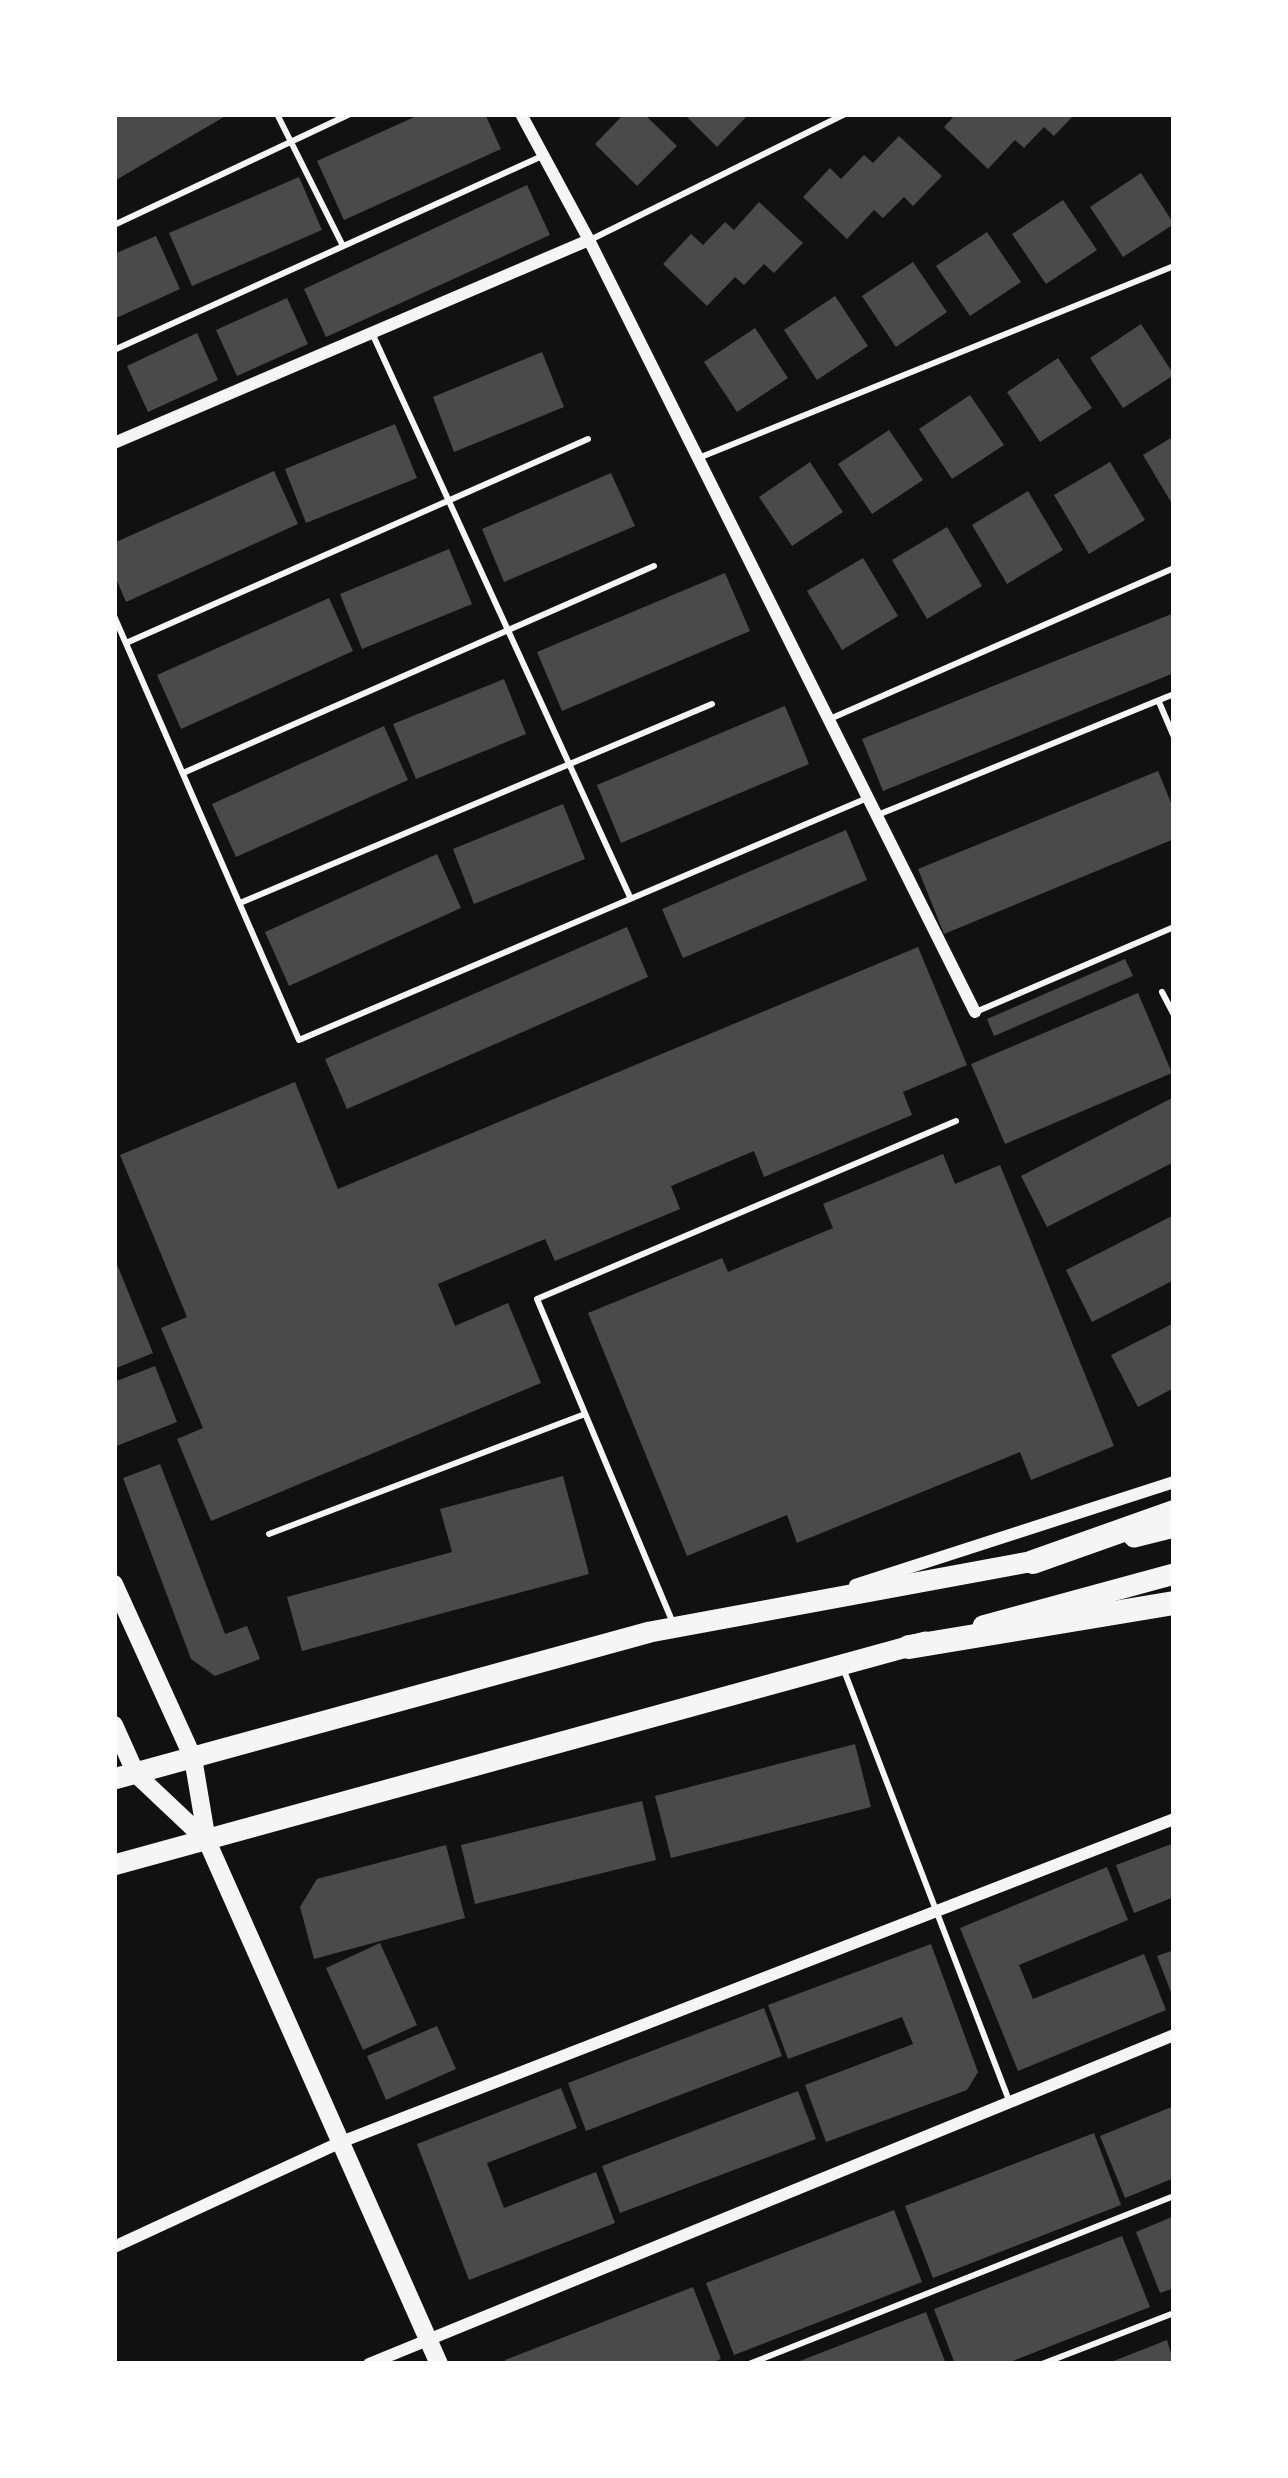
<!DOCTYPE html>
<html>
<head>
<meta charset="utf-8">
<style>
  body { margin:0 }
  #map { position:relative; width:1288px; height:2478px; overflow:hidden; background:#111; font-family:"Work Sans",sans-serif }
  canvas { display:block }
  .frame { position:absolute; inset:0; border:117px solid #fff; pointer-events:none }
</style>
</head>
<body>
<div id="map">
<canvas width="1288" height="2478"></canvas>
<div class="frame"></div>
</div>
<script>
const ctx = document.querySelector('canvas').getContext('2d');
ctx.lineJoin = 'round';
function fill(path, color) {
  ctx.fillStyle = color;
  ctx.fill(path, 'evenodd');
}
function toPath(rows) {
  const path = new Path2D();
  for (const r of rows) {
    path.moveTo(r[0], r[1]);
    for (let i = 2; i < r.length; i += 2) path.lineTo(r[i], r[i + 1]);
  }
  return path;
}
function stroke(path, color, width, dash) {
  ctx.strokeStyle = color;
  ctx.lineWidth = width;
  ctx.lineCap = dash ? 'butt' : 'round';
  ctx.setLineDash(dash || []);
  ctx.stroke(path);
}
fill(toPath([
  [114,114,229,114,116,180],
  [421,114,485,114,501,149,344,220,317,161],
  [624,114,644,114,677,146,637,186,595,144],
  [684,114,749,114,717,147],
  [956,114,1075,114,1054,136,1044,127,1024,148,1015,140,988,169,944,127],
  [899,136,942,176,913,206,904,197,883,218,874,210,847,239,803,197,830,168,841,179,864,155,873,163],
  [1141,173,1174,224,1123,257,1090,207],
  [299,177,322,230,192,286,169,233],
  [527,185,550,235,326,337,304,289],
  [1063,200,1097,250,1046,284,1012,234],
  [759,202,803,243,774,273,764,264,744,285,735,277,707,306,663,264,691,234,703,245,725,222,734,230],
  [987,232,1021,282,970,316,936,266],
  [156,236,180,289,114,319,114,254],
  [913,262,947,312,896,347,862,296],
  [835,296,868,346,817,380,784,330],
  [287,298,308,344,237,376,216,330],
  [1141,324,1174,375,1123,408,1090,358],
  [755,328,788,378,737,412,704,362],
  [197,333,218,380,148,412,127,366],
  [542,352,564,407,454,452,433,397],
  [1058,358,1092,408,1040,442,1007,392],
  [970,395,1004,445,952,479,919,429],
  [395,424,417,478,306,523,285,469],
  [889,430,923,480,872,514,838,464],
  [1174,436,1174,507,1143,455],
  [810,462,843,512,792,546,759,497],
  [1110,462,1145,520,1089,554,1054,495],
  [274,471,298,524,126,602,114,574,114,543],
  [611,473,635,526,504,582,482,529],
  [1028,491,1063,550,1007,584,972,525],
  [947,527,982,586,927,619,892,560],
  [449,549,472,604,362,649,340,594],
  [863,558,898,616,842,650,807,591],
  [725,573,750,631,562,711,537,652],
  [329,598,353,651,181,729,157,675],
  [1174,613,1174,673,883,791,862,739],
  [504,679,526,734,416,779,393,724],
  [785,706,809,764,621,843,597,785],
  [384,726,408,780,236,857,212,804],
  [1158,771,1174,810,1174,839,944,934,918,869],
  [563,804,585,859,474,904,453,849],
  [846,830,867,880,683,958,662,909],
  [437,854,461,908,289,986,265,932],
  [627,927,648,977,347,1109,325,1059],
  [918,947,967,1065,903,1092,912,1115,764,1177,754,1151,671,1186,680,1209,555,1261,545,1239,438,1284,455,1326,508,1303,541,1383,211,1521,177,1439,203,1428,161,1328,187,1317,120,1155,295,1082,338,1189],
  [1125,959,1133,976,994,1036,987,1019],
  [1138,993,1172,1073,1005,1144,971,1064],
  [1174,1097,1174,1162,1047,1227,1021,1176],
  [943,1154,955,1184,1000,1165,1114,1446,1031,1480,1020,1452,797,1543,787,1515,687,1556,588,1313,722,1258,728,1272,833,1228,823,1204],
  [1174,1215,1174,1280,1092,1322,1066,1270],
  [114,1257,153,1353,114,1369],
  [1174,1323,1174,1388,1138,1407,1111,1355],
  [155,1366,177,1422,114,1447,114,1382],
  [160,1464,225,1634,247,1626,260,1659,215,1676,191,1659,123,1478],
  [563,1476,589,1574,302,1651,287,1597,452,1552,440,1509],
  [855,1744,871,1807,671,1858,655,1796],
  [642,1801,656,1860,475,1904,461,1845],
  [1174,1843,1174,1897,1134,1913,1116,1865],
  [446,1845,465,1918,314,1959,300,1907,317,1879],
  [1107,1867,1128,1920,1019,1965,1033,1999,1144,1954,1166,2010,1018,2071,960,1928],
  [380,1943,417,2025,363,2050,326,1968],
  [931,1944,978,2072,967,2090,826,2142,805,2085,913,2044,902,2017,788,2059,768,2005],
  [1174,1950,1174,2000,1157,1956],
  [764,2008,782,2056,586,2131,568,2083],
  [437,2026,456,2069,386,2100,367,2056],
  [561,2088,577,2128,487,2163,504,2208,596,2172,615,2223,469,2280,417,2144],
  [798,2091,816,2139,620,2213,602,2166],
  [1174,2106,1174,2178,1125,2198,1100,2136],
  [1094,2133,1121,2205,933,2278,905,2206],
  [894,2210,922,2282,734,2355,706,2283],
  [1174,2216,1174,2288,1160,2293,1136,2232],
  [1122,2236,1150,2307,1005,2364,955,2364,934,2309],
  [693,2287,721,2359,708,2364,506,2364,505,2360],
  [926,2312,946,2364,792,2364],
  [1167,2340,1174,2364,1106,2364]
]), '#4a4a4a');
stroke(toPath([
  [277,114,343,246],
  [114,225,350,114],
  [592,239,845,114],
  [372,333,630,897],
  [114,350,540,157],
  [701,457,1174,266],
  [114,616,299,1040,865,799],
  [126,643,588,439],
  [1159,702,1174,737],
  [832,718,1174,568],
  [183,773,654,566],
  [880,814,1174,694],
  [240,903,712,704],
  [1162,992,1174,1015],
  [978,1011,1174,927],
  [269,1534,585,1414],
  [673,1623,537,1299,956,1121],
  [843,1668,1010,2103],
  [749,2364,1174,2196],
  [1042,2364,1174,2313]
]), '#f5f5f5', 6);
stroke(toPath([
  [521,114,589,240,975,1012],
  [114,443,589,240],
  [855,1585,1174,1482],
  [114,2247,341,2142,1174,1819],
  [369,2364,1174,2035]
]), '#f5f5f5', 12);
stroke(toPath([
  [114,1584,193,1758,207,1841,439,2364],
  [114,1725,136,1774,207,1841]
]), '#f5f5f5', 18);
stroke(toPath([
  [1134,1537,1174,1527],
  [983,1626,1174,1574],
  [114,1779,650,1632,1045,1559],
  [114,1865,925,1642]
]), '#f5f5f5', 21);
stroke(toPath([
  [1033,1562,1174,1512],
  [909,1647,1174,1603]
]), '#f5f5f5', 24);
</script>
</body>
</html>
